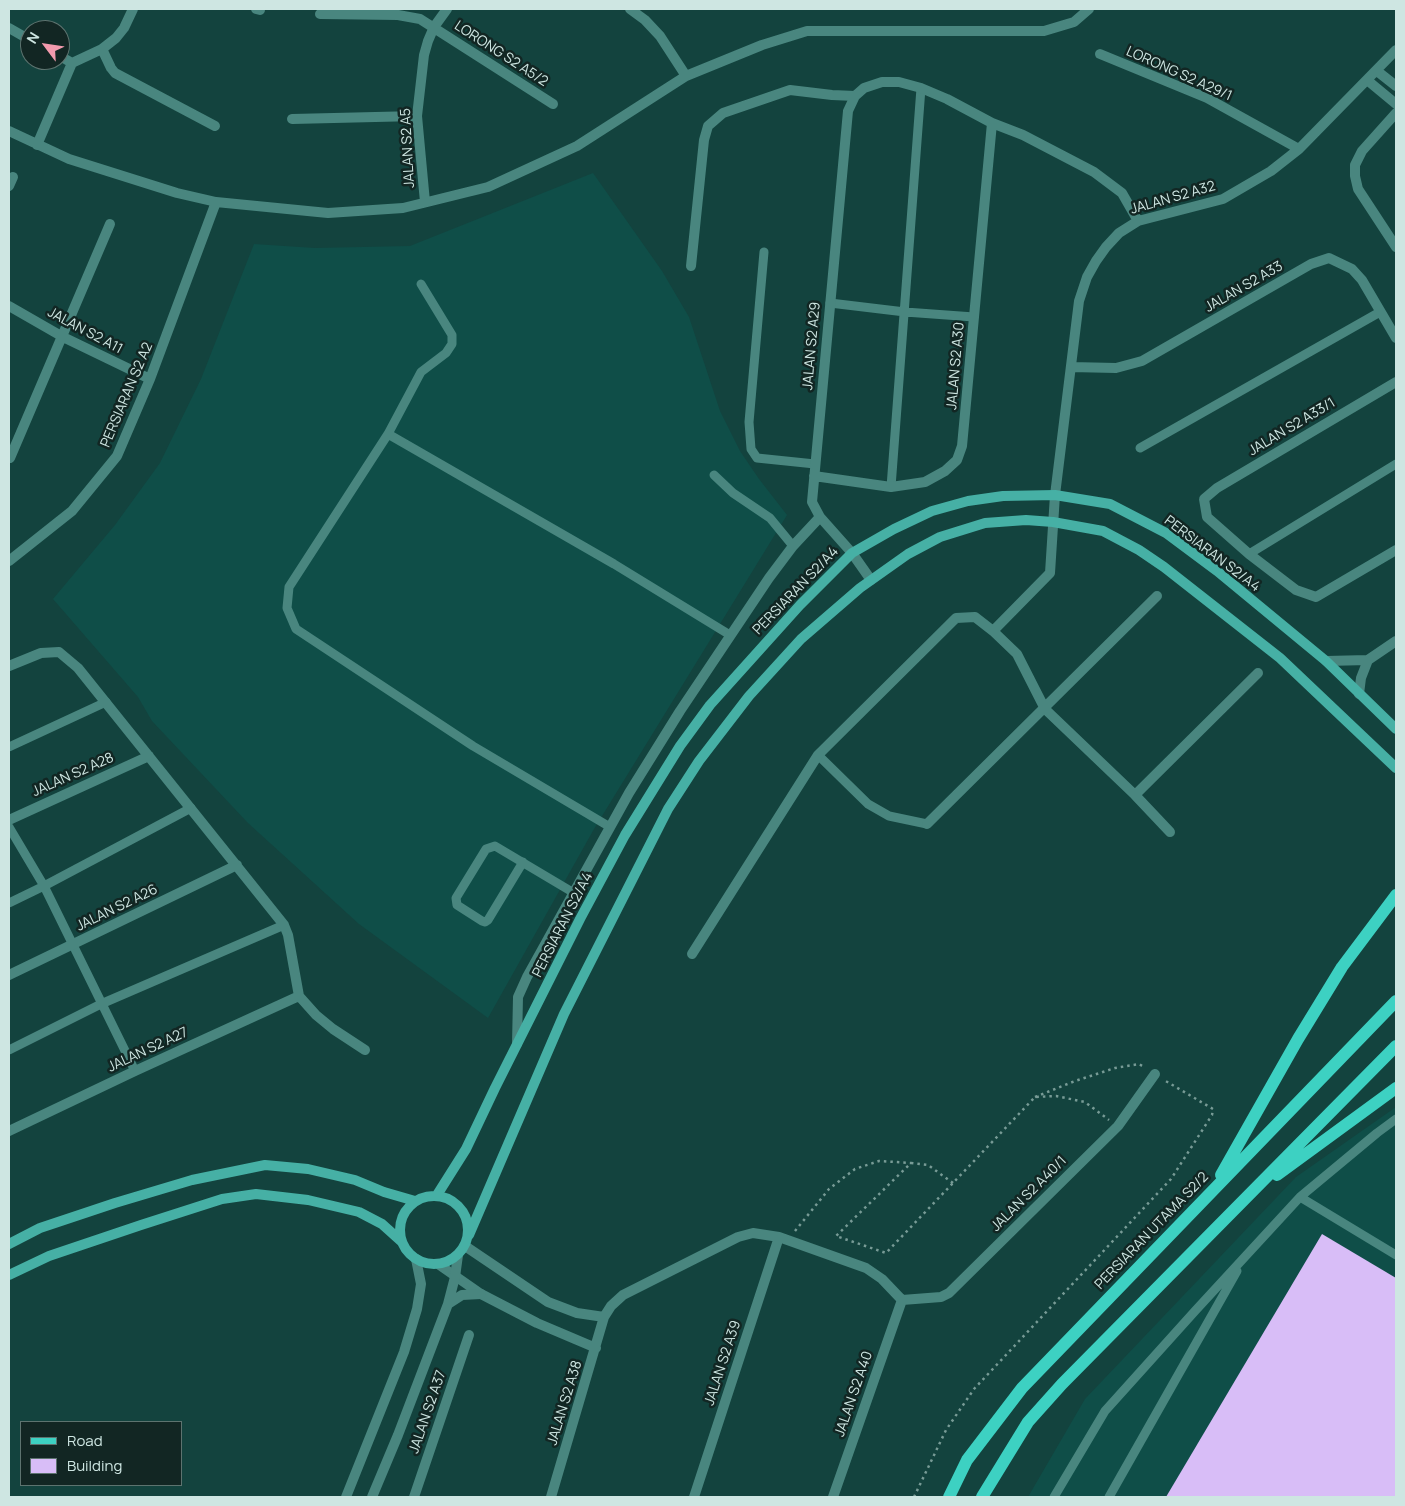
<!DOCTYPE html>
<html>
<head>
<meta charset="utf-8">
<style>
  body { margin:0 }
  #map { position:relative; width:1405px; height:1506px; overflow:hidden; background:#13433e; font-family:Manrope,sans-serif }
  canvas { display:block }
  .frame { position:absolute; inset:0; border:10px solid #cee6e2; pointer-events:none }
  .legend { position:absolute; left:20px; top:1421px; width:162px; height:65px; box-sizing:border-box; background:#122623; border:1px solid #5d736f; margin:0; padding:6px 9px; list-style:none; font-size:15px; color:#cee6e2 }
  .legend li { display:flex; align-items:center; gap:10px; height:25px }
  .legend b { width:25px; border:1px solid #5d736f }
  .north { position:absolute; left:20px; top:20px; width:50px; height:50px; box-sizing:border-box; background:#122623; border:1px solid #5d736f; border-radius:50%; rotate:301deg; font-size:14px; font-weight:700; line-height:20px; text-align:center; color:#cee6e2 }
  .north::after { content:''; display:block; margin:auto; width:18px; height:22px; background:#f29aad; clip-path:polygon(50% 0,100% 100%,50% 72%,0 100%) }
</style>
</head>
<body>
<div id="map">
<canvas width="1405" height="1506"></canvas>
<div class="frame"></div>
<ul class="legend">
<li><b style="height:6px;background:#3dd1c2"></b>Road</li>
<li><b style="height:14px;background:#d8bdf7"></b>Building</li>
</ul>
<div class="north">N</div>
</div>
<script>
const ctx = document.querySelector('canvas').getContext('2d');
ctx.lineJoin = 'round';
function fill(path, color) {
  ctx.fillStyle = color;
  ctx.fill(path, 'evenodd');
}
function toPath(rows) {
  const path = new Path2D();
  for (const r of rows) {
    if (r.length === 3) {
      path.moveTo(r[0] + r[2], r[1]);
      path.arc(r[0], r[1], r[2], 0, 2 * Math.PI);
      continue;
    }
    path.moveTo(r[0], r[1]);
    for (let i = 2; i < r.length; i += 2) path.lineTo(r[i], r[i + 1]);
  }
  return path;
}
function stroke(path, color, width, dash) {
  ctx.strokeStyle = color;
  ctx.lineWidth = width;
  ctx.lineCap = dash ? 'butt' : 'round';
  ctx.setLineDash(dash || []);
  ctx.stroke(path);
}
function write(font, color, halo, rows, align = 'center') {
  ctx.font = font + ' Manrope,sans-serif';
  ctx.lineWidth = 5;
  ctx.setLineDash([]);
  ctx.textBaseline = 'middle';
  ctx.strokeStyle = halo;
  ctx.fillStyle = color;
  for (const [text, x, y, turn = 0] of rows) {
    ctx.save();
    ctx.translate(x, y);
    ctx.rotate((+turn || 0) * Math.PI / 180);
    ctx.textAlign = isNaN(turn) ? turn : align;
    if (halo) ctx.strokeText(text, 0, 0);
    ctx.fillText(text, 0, 0);
    ctx.restore();
  }
}
fill(toPath([
  [593,173,662,271,689,317,720,411,740,451,759,479,787,515,594,829,488,1018,359,924,248,823,152,721,138,697,53,599,115,525,160,463,201,379,254,244,315,248,410,246],
  [1396,1107,1396,1497,1028,1497,1085,1399,1296,1177]
]), '#0f4e48');
fill(toPath([
  [1322,1234,1396,1278,1396,1497,1166,1497]
]), '#d8bdf7');
stroke(toPath([
  [1035,1097,1075,1081,1115,1068,1139,1064,1144,1067],
  [953,1183,928,1165,911,1163,836,1236,886,1253,953,1183,1035,1097,1056,1096,1085,1102,1109,1120],
  [795,1231,829,1189,855,1169,879,1161,911,1163],
  [914,1497,946,1430,974,1389,1171,1179,1212,1115,1213,1109,1164,1080]
]), '#789b96', 2.5, [2.5, 4]);
stroke(toPath([
  [764,252,749,422,751,449,757,458,815,464],
  [421,284,452,335,452,344,446,353,421,372,388,434,289,587,287,608,296,629,473,746,610,827],
  [830,303,905,312,974,317],
  [388,434,614,564,730,635],
  [1140,448,1380,312],
  [714,475,733,493,770,518,793,546],
  [891,487,921,88],
  [1249,554,1396,464],
  [9,747,106,702],
  [818,755,868,804,889,816,927,824],
  [9,827,44,886,135,1071],
  [523,862,488,920,485,922,482,921,457,905,456,898,486,849,495,846,574,893],
  [9,903,44,886,191,808],
  [9,1050,101,1004,284,925],
  [1300,1197,1396,1255],
  [1054,1497,1105,1411,1195,1311,1300,1197,1377,1133,1396,1119],
  [1109,1497,1237,1271]
]), '#49867f', 9);
stroke(toPath([
  [256,9,260,10],
  [630,9,645,20,660,36,686,76],
  [320,14,398,15,420,19,553,104],
  [9,28,30,40],
  [102,49,111,68,115,73,215,126],
  [1100,54,1207,98,1299,149],
  [60,56,72,63],
  [1377,71,1396,86],
  [1367,80,1396,104],
  [1396,113,1362,151,1355,165,1355,176,1358,189,1396,247],
  [292,119,417,116],
  [9,131,69,159,177,193,216,202,328,213,403,208,488,187,577,146,686,76,762,45,807,31,1044,31,1074,22,1089,9],
  [37,145,72,63,102,49,116,38,124,28,133,9],
  [9,186,13,177],
  [425,202,417,116,424,55,428,41,434,27,447,9],
  [691,266,704,140,708,126,723,113,790,90,832,95,855,96],
  [9,306,63,337,150,379],
  [1071,367,1116,368,1142,361,1311,264,1329,258,1352,269,1362,280,1396,338],
  [1396,382,1217,488,1204,499,1207,517,1249,554,1296,590,1316,597,1396,550],
  [10,458,110,224],
  [814,476,891,487,925,482,945,471,957,460,962,446,992,123],
  [9,561,72,511,117,456,150,379,216,202],
  [871,580,852,553,820,517,812,502,848,111,855,96,864,88,882,82,899,82,921,88,947,99,992,123,1023,135,1094,172,1122,193,1138,221],
  [993,631,1017,654,1045,709,1135,795,1170,832],
  [9,666,41,653,59,652,78,668,284,925,288,935,299,996,316,1015,333,1029,365,1050],
  [1135,795,1258,673],
  [9,820,149,756],
  [927,824,1157,596],
  [692,954,818,755,956,618,975,617,993,631,1050,573,1055,495,1079,301,1087,277,1096,261,1106,247,1119,233,1138,221,1223,199,1271,171,1299,149,1396,50],
  [9,975,237,865],
  [517,1044,518,997,527,977,629,793,680,711,769,578,793,546,820,517],
  [9,1131,135,1071,299,996],
  [465,1246,548,1302,577,1313,604,1317],
  [438,1264,481,1294,537,1323,596,1348],
  [902,1300,941,1297,949,1293,1118,1126,1155,1074],
  [414,1497,469,1335],
  [551,1497,604,1317,611,1306,623,1295,738,1237,753,1233,779,1237,866,1268,882,1279,902,1300],
  [694,1497,779,1237],
  [833,1497,902,1300]
]), '#49867f', 10);
stroke(toPath([
  [1326,661,1368,660],
  [1359,694,1361,678,1368,660,1396,641],
  [448,1304,462,1295,481,1294],
  [346,1497,404,1352,417,1309,421,1284,416,1259],
  [372,1497,398,1435,448,1304,455,1277,458,1255]
]), '#49867f', 10);
stroke(toPath([
  [437,1195,466,1149,495,1088,580,919,625,835,680,746,710,705,800,605,852,553,894,529,932,511,968,501,1003,496,1055,495,1110,504,1166,533,1217,571,1326,661,1396,729],
  [434,1230,34],
  [469,1235,564,1014,668,809,699,761,749,696,801,639,860,588,908,554,940,537,985,523,1026,520,1053,522,1103,531,1139,550,1164,567,1280,658,1396,768],
  [9,1244,40,1228,115,1203,192,1180,265,1165,308,1169,355,1180,384,1192,415,1201],
  [9,1275,49,1256,141,1225,222,1199,256,1194,308,1200,359,1212,382,1224,402,1242]
]), '#46b0a5', 10);
stroke(toPath([
  [1221,1175,1298,1039,1342,967,1396,895],
  [1277,1175,1396,1088],
  [949,1497,967,1460,1022,1388,1396,1001],
  [982,1497,1028,1422,1062,1384,1396,1046]
]), '#3dd1c2', 12);
write('14px', '#cee6e2', '#122623', [
  ["LORONG S2 A5/2",501,54,33],
  ["LORONG S2 A29/1",1179,74,24],
  ["JALAN S2 A5",408,148,-93],
  ["JALAN S2 A32",1173,198,-16],
  ["JALAN S2 A33",1244,287,-30],
  ["JALAN S2 A11",85,331,28],
  ["JALAN S2 A29",812,346,-85],
  ["JALAN S2 A30",956,366,-85],
  ["PERSIARAN S2 A2",127,395,-67],
  ["JALAN S2 A33/1",1292,427,-31],
  ["PERSIARAN S2/A4",1212,554,37],
  ["PERSIARAN S2/A4",796,591,-46],
  ["JALAN S2 A28",73,775,-24],
  ["JALAN S2 A26",117,908,-26],
  ["PERSIARAN S2/A4",563,925,-63],
  ["JALAN S2 A27",148,1050,-25],
  ["JALAN S2 A40/1",1029,1194,-45],
  ["PERSIARAN UTAMA S2/2",1152,1231,-46],
  ["JALAN S2 A39",723,1363,-72],
  ["JALAN S2 A40",854,1394,-71],
  ["JALAN S2 A38",565,1403,-73],
  ["JALAN S2 A37",428,1412,-71]
]);
</script>
</body>
</html>
